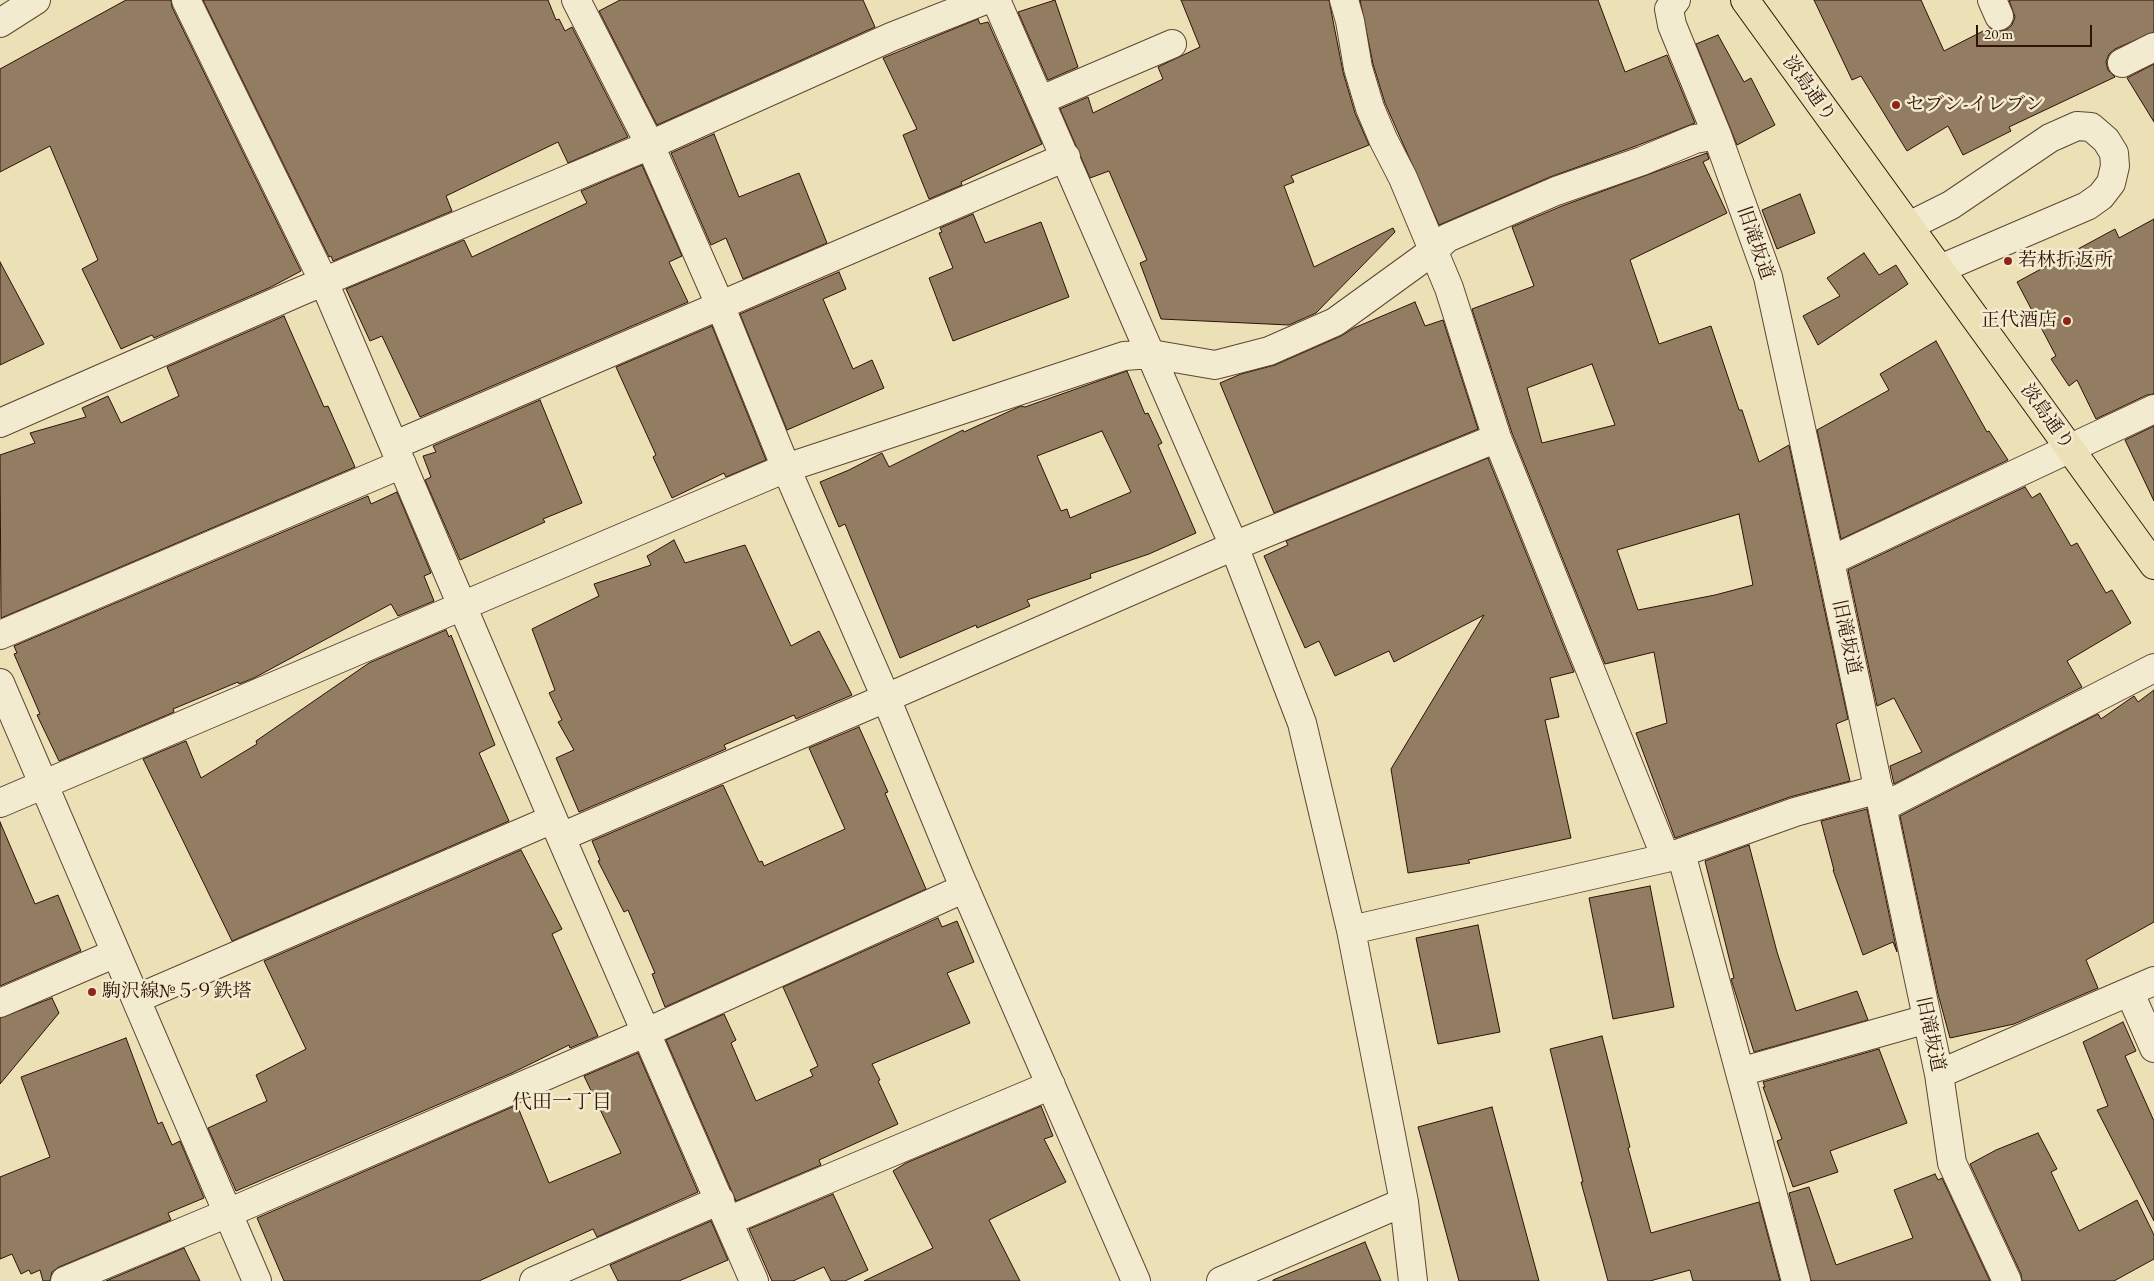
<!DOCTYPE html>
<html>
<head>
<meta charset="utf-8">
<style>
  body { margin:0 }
  #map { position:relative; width:2154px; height:1281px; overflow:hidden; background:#ece0b7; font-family:"EB Garamond",serif }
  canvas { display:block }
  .scale { position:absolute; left:1976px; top:25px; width:116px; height:22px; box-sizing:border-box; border:2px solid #301206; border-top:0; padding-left:6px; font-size:15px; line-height:18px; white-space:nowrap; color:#301206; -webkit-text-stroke:4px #f3ebd0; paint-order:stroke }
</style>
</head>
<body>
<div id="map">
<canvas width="2154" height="1281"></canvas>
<div class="scale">20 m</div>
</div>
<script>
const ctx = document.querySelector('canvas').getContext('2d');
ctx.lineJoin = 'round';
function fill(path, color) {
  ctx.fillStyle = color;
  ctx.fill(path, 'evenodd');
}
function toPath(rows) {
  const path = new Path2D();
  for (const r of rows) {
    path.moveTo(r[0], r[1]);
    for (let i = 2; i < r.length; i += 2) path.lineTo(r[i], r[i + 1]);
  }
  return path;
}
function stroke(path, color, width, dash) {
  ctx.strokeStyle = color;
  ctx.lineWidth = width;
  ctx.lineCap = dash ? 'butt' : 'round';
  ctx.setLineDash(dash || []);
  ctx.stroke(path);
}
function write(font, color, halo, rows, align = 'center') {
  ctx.font = font + ' "EB Garamond","Noto Serif JP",serif';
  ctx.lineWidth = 5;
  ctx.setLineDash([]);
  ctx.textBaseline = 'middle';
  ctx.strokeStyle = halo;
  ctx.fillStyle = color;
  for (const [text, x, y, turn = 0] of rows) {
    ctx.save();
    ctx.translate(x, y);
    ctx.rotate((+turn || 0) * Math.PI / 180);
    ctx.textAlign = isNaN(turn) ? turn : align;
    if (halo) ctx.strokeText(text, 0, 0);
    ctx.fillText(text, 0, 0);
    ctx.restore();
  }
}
const building = toPath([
  [126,0,171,0,172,7,301,271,271,287,154,338,152,335,121,349,82,269,98,260,50,146,0,172,0,69,126,0],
  [203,0,548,0,556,20,559,19,565,31,572,27,628,137,568,163,558,142,446,196,452,211,333,261,331,256,329,257,203,0],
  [620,0,863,0,875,27,657,125,599,11,620,0],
  [1055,0,1078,67,1048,80,1018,12,1055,0],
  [1181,0,1329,0,1343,72,1355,113,1369,145,1291,176,1294,182,1284,186,1314,267,1393,228,1395,232,1316,313,1289,325,1161,319,1140,263,1147,260,1109,171,1090,178,1060,109,1088,97,1093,113,1163,79,1158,67,1200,47,1181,0],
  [1360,0,1598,0,1625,72,1667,55,1695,123,1636,146,1550,177,1439,225,1385,103,1373,64,1360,0],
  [1814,0,1921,0,1944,51,1989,28,1997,31,2006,30,2012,25,2015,17,2009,0,2154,0,2154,32,2115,49,2109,54,2106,62,2108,70,2115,77,2009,127,2011,131,1963,155,1948,126,1907,151,1861,76,1852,80,1814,0],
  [978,19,980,24,988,22,1042,144,961,182,962,185,929,199,903,135,917,129,883,58,978,19],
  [1718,35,1744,82,1751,78,1775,125,1737,145,1696,44,1718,35],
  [2154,64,2154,122,2127,78,2154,64],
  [714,134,739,197,799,173,827,243,743,279,726,238,711,245,671,153,714,134],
  [1707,153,1709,159,1703,162,1727,213,1630,260,1659,344,1711,326,1739,410,1742,410,1759,462,1789,445,1848,719,1836,724,1850,781,1790,797,1675,838,1636,733,1667,723,1654,652,1605,664,1512,433,1472,309,1534,286,1512,227,1562,206,1707,153],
  [1592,364,1615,425,1542,443,1527,388,1592,364],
  [1739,514,1753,585,1715,595,1638,610,1617,550,1739,514],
  [642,165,682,256,669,262,688,302,420,417,382,336,370,341,346,289,464,240,472,257,587,203,581,191,642,165],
  [1800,194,1815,233,1777,249,1762,210,1800,194],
  [973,214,985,243,1041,222,1069,297,953,341,929,278,953,268,939,233,942,232,940,228,973,214],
  [2154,219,2154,394,2147,395,2096,419,2077,380,2069,386,2051,359,2056,356,2017,282,2115,229,2119,238,2154,219],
  [1864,253,1879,275,1896,265,1908,284,1818,345,1803,316,1840,296,1827,278,1864,253],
  [0,262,44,344,0,365,0,262],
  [839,272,846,289,823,299,853,369,872,360,884,388,787,430,740,314,839,272],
  [1415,302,1425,326,1443,320,1478,429,1274,513,1220,383,1241,374,1275,365,1341,336,1354,328,1415,302],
  [284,316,324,407,328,406,355,467,1,618,0,455,35,443,30,433,86,417,82,408,108,396,121,423,179,396,167,367,284,316],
  [712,326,766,460,726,477,724,473,672,498,653,457,656,455,616,367,712,326],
  [1936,341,1987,432,1989,431,2008,460,1841,539,1817,430,1889,390,1880,374,1936,341],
  [1127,371,1145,414,1148,413,1162,443,1158,445,1196,533,1149,554,1090,574,1091,578,1027,600,1030,606,977,628,976,625,900,658,845,524,839,527,820,482,849,470,882,453,889,467,963,430,964,432,1021,406,1025,407,1127,371],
  [1102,431,1131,492,1070,518,1067,509,1061,511,1037,456,1102,431],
  [540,400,582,503,543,519,545,522,460,560,425,480,431,477,423,456,436,452,433,446,540,400],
  [2154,426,2154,501,2125,440,2154,426],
  [1488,458,1574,672,1550,678,1559,717,1545,720,1571,838,1468,860,1470,863,1408,873,1391,769,1484,615,1394,662,1389,651,1335,676,1319,641,1305,648,1264,556,1288,545,1286,541,1488,458],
  [2025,487,2032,498,2040,493,2071,546,2077,543,2106,593,2112,590,2131,623,2067,661,2082,687,1894,784,1890,766,1922,752,1894,698,1877,706,1848,570,2025,487],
  [397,492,431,573,424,576,434,601,398,616,391,604,254,678,239,684,238,682,173,709,174,712,59,761,37,715,40,714,14,654,17,653,14,646,368,496,371,504,397,492],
  [674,540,685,563,745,545,791,646,819,631,852,695,796,719,794,715,724,745,726,749,579,812,556,758,574,750,558,722,562,720,549,693,555,690,532,629,599,596,594,584,651,565,647,556,674,540],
  [446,630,449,637,451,635,495,745,479,753,509,821,232,941,143,759,186,741,201,778,257,744,256,741,369,663,446,630],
  [2154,690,2154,922,2086,960,2098,988,2014,1024,1950,1038,1938,994,1900,816,2098,714,2101,719,2134,696,2138,702,2154,690],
  [859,727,888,792,885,793,926,889,665,1007,652,974,655,973,628,910,624,912,598,861,600,860,592,841,723,785,759,862,762,861,764,866,845,829,809,748,859,727],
  [1867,809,1897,952,1893,942,1863,955,1833,870,1834,870,1821,821,1867,809],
  [0,822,35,904,58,895,81,951,0,986,0,822],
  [1749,845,1777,952,1796,1011,1857,991,1868,1020,1754,1052,1731,979,1734,978,1705,861,1749,845],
  [521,850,562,929,552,934,598,1036,570,1048,569,1045,512,1073,236,1191,208,1128,267,1101,256,1075,306,1049,264,961,521,850],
  [1650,886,1674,1007,1613,1019,1589,898,1650,886],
  [938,918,942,927,957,921,974,962,947,973,970,1023,872,1064,880,1080,878,1081,898,1124,819,1160,821,1165,736,1201,666,1040,724,1014,736,1040,731,1043,756,1101,813,1076,810,1070,818,1066,783,987,938,918],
  [1478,925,1500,1032,1438,1044,1416,938,1478,925],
  [52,998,59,1013,0,1084,0,1018,52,998],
  [2123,1022,2136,1051,2125,1056,2154,1121,2154,1221,2097,1110,2108,1106,2083,1042,2123,1022],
  [1602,1036,1630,1147,1628,1148,1651,1233,1759,1202,1780,1281,1693,1281,1690,1270,1650,1281,1608,1281,1581,1182,1583,1182,1550,1049,1602,1036],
  [126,1038,158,1124,162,1122,172,1145,180,1141,204,1198,168,1213,171,1220,59,1267,52,1272,50,1281,43,1281,40,1270,31,1274,29,1270,21,1274,12,1254,0,1259,0,1177,50,1157,21,1077,126,1038],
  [1879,1049,1907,1123,1830,1151,1838,1172,1793,1187,1777,1141,1782,1139,1763,1087,1765,1087,1763,1082,1879,1049],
  [638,1053,698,1192,597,1237,593,1229,479,1281,284,1281,257,1218,517,1105,549,1183,621,1153,584,1076,638,1053],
  [1041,1106,1053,1136,1044,1139,1066,1182,989,1220,1020,1281,864,1281,933,1248,893,1171,906,1163,1041,1106],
  [1492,1107,1539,1281,1459,1281,1418,1127,1492,1107],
  [2038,1133,2057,1169,2051,1172,2079,1231,2137,1200,2154,1235,2154,1259,2114,1281,2022,1281,2021,1274,1970,1164,1996,1150,2038,1133],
  [1935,1174,1938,1180,1942,1178,1990,1281,1811,1281,1789,1193,1809,1187,1836,1265,1913,1238,1894,1190,1935,1174],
  [833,1194,868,1270,845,1281,831,1281,824,1267,793,1281,772,1281,749,1229,833,1194],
  [711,1221,728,1260,679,1281,618,1281,610,1265,711,1221],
  [1365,1242,1381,1281,1273,1281,1273,1280,1365,1242],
  [184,1248,200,1281,106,1281,184,1248]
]);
fill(building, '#927d62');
stroke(building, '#301206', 1);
const minor = toPath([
  [186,0,324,282,553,819,754,1281],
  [576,0,650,145,720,305,786,468,886,698,959,875,1136,1281],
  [996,0,1234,546,1302,723,1351,930,1404,1202,1413,1281],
  [1344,0,1350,21,1358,68,1370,108,1383,139,1403,178,1449,288,1497,438,1666,858],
  [1676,0,1669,9,1672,25,1717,135,1768,277,1830,561,1939,1074,1952,1163,2007,1281],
  [1992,0,1999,16],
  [0,23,36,0],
  [2122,63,2154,47],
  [1041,100,1172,44],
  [1909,226,1951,205,2050,138,2077,126,2091,127,2106,140,2114,153,2115,166,2111,183,2101,196,2087,206,1940,269],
  [0,423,299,292,650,145,891,37,985,0],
  [395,445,1066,157],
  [1830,561,2154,409],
  [0,635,402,464],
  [0,683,257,1281],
  [0,803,786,468,1124,356,1151,354,1215,365,1269,351,1335,322,1433,251,1447,238,1556,191,1642,161,1695,139,1717,135],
  [1883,807,2154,668],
  [561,837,886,698,1234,546,1497,438],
  [1681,853,1796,1281],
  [1351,930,1666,858,1795,812,1879,789],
  [2130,993,2154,1048],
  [136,999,553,819],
  [0,1003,116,953],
  [1740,1072,1927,1019],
  [1939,1074,2154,981],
  [728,1221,1051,1085],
  [65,1281,228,1213,647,1032,965,888],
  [534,1281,720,1200],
  [1221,1281,1404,1202]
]);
const major = toPath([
  [1745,0,2154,565]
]);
stroke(minor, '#5f4632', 30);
stroke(major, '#301206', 30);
stroke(minor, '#f3ebd0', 28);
stroke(major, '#ece0b7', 28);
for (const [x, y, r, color] of [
  [1896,105,5,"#8f2418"],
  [2008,261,5,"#8f2418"],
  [2067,321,5,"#8f2418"],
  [92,992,5,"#8f2418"]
]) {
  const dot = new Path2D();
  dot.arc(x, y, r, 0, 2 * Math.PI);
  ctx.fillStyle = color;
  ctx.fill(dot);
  stroke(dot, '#f3ebd0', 2);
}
write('19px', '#301206', '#f3ebd0', [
  ["淡島通り",1809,89,54],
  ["旧滝坂道",1755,243,71],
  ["淡島通り",2047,417,54],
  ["旧滝坂道",1846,637,78],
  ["旧滝坂道",1930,1034,78]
]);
write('19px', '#301206', '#f3ebd0', [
  ["セブン-イレブン",1906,105],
  ["若林折返所",2018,261],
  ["正代酒店",2057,321,"right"],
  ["駒沢線№５９鉄塔",102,992]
], 'left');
write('20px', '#301206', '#f3ebd0', [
  ["代田一丁目",562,1103]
]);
</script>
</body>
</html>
